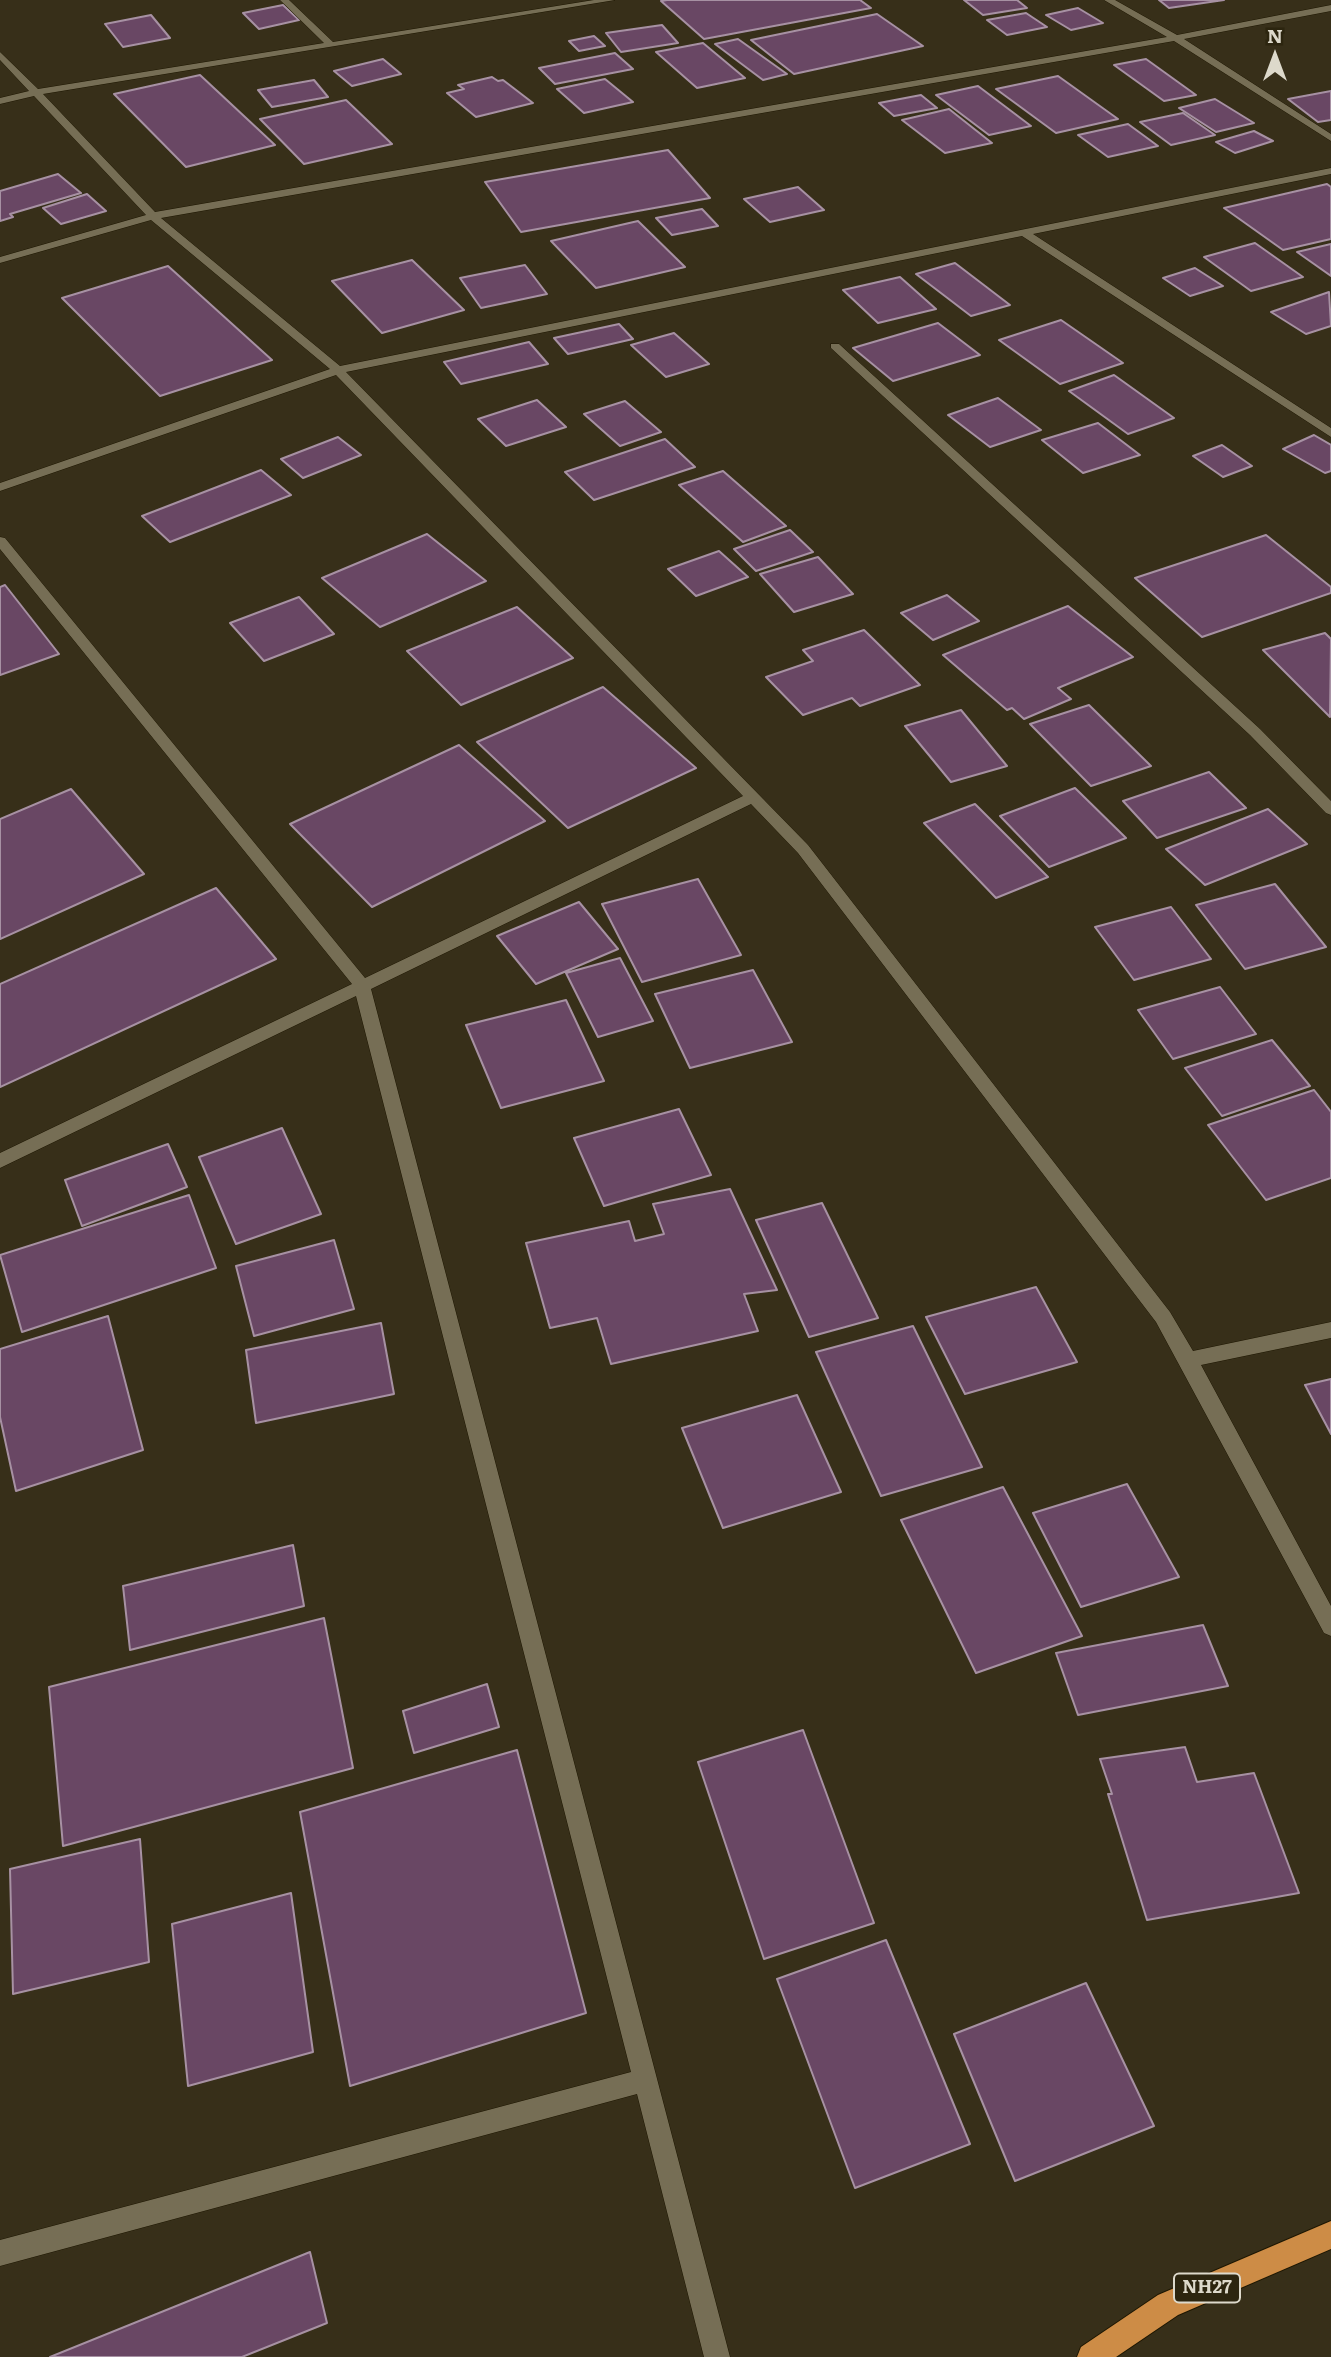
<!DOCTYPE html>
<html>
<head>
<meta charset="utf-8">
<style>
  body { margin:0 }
  #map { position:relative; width:1331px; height:2357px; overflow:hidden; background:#372f19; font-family:Literata,serif }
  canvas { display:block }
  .north { position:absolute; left:1240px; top:21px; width:70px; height:70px; -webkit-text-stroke:5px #2c250f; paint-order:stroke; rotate:0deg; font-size:19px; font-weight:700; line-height:28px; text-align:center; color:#ddd9cb }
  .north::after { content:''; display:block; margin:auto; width:24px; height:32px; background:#ddd9cb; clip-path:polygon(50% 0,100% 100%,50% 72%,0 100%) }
</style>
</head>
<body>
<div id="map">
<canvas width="1331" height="2357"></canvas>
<div class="north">N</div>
</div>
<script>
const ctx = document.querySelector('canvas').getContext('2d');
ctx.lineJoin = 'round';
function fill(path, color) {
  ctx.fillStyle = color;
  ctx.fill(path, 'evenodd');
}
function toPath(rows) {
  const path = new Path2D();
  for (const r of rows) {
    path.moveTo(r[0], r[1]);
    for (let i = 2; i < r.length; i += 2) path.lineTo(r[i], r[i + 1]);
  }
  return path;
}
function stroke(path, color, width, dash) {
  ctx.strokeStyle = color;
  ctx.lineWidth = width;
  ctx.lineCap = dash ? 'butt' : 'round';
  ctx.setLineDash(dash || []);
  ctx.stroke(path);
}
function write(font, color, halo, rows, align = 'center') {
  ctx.font = font + ' Literata,serif';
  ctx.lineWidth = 5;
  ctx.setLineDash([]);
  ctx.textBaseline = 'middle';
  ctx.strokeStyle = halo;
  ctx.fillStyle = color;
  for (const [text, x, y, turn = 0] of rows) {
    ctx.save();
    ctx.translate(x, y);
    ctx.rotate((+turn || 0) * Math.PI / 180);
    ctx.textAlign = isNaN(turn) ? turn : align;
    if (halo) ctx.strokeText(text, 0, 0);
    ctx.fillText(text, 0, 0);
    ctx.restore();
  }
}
const building = toPath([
  [667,0,860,0,871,8,704,39,661,1,667,0],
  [964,0,1017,0,1027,8,983,15,964,0],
  [1159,0,1224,0,1169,8,1159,0],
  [283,5,299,20,259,29,243,13,283,5],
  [1078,8,1103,23,1071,30,1046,15,1078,8],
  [1026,13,1047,27,1007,35,987,20,1026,13],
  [877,14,923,46,794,74,751,40,877,14],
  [151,15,170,38,123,47,105,24,151,15],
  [662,25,678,43,621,52,606,33,662,25],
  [594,36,605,46,579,51,569,41,594,36],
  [738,39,787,74,763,80,715,44,738,39],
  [703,43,745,78,697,88,656,52,703,43],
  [615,53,633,69,555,84,539,68,615,53],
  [383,59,401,74,352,86,334,71,383,59],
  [1146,59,1196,95,1164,101,1114,65,1146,59],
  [200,75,275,145,186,167,114,94,200,75],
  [1058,76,1118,119,1056,133,996,89,1058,76],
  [492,77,498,81,503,80,533,103,476,117,447,93,464,89,458,85,492,77],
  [605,79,633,102,584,113,557,89,605,79],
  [314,80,328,97,272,107,258,90,314,80],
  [978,86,1031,126,989,135,936,95,978,86],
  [1331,91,1331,120,1318,122,1288,99,1331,91],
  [921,95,937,108,894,116,879,103,921,95],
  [1215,99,1254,123,1216,132,1179,108,1215,99],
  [346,100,392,144,304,164,260,119,346,100],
  [949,109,992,143,945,153,902,120,949,109],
  [1183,113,1215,135,1171,145,1140,122,1183,113],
  [1128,124,1158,146,1108,157,1078,135,1128,124],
  [1254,131,1273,141,1235,153,1216,142,1254,131],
  [668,150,710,198,521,232,485,182,668,150],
  [58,174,81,193,10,214,13,217,0,221,0,191,58,174],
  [1327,184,1331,187,1331,239,1283,250,1224,208,1327,184],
  [798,187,824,210,770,222,744,199,798,187],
  [87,194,106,211,61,224,43,208,87,194],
  [702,209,718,226,672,235,656,218,702,209],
  [638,221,685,267,596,288,551,241,638,221],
  [1255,243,1303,277,1251,291,1204,257,1255,243],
  [1331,244,1331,276,1297,252,1331,244],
  [412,260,464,310,382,333,332,281,412,260],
  [955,263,1010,305,971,316,916,274,955,263],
  [525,265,547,294,481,308,460,278,525,265],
  [168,266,272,360,160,396,62,298,168,266],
  [1195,268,1223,286,1190,296,1163,278,1195,268],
  [900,277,936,309,878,323,843,290,900,277],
  [1329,292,1331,326,1306,334,1271,312,1329,292],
  [1061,320,1123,363,1060,384,999,340,1061,320],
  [938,323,980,355,893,381,853,348,938,323],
  [619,324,633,339,568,354,554,338,619,324],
  [674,333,709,364,666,377,631,345,674,333],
  [529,342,548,364,461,384,444,362,529,342],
  [1114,375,1174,418,1128,434,1069,391,1114,375],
  [998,398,1041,430,990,447,948,415,998,398],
  [537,400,566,427,506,446,478,419,537,400],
  [625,401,661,432,620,446,584,414,625,401],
  [1098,423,1140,455,1083,473,1042,440,1098,423],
  [1314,435,1331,445,1331,471,1325,473,1283,449,1314,435],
  [338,437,361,455,303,478,281,459,338,437],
  [665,439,695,467,594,500,565,472,665,439],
  [1222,445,1252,466,1223,477,1193,456,1222,445],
  [261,470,291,495,170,542,142,516,261,470],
  [723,471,786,526,743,542,679,485,723,471],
  [790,530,813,552,756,571,734,549,790,530],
  [427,534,486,581,380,627,322,578,427,534],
  [1266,535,1331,587,1331,593,1202,637,1135,578,1266,535],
  [719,551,748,577,696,596,668,569,719,551],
  [818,557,853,594,794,612,760,574,818,557],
  [5,585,59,654,0,675,0,587,5,585],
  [947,595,979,621,933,640,901,613,947,595],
  [299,597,334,634,264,661,230,623,299,597],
  [1068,606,1133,657,1058,688,1071,699,1024,719,1012,708,1007,710,943,655,1068,606],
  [517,607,573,658,461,705,407,651,517,607],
  [864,630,920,685,860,706,852,698,803,715,766,677,813,661,803,650,864,630],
  [1325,633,1331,639,1330,717,1263,650,1325,633],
  [603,687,696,768,568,828,477,742,603,687],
  [1089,705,1151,766,1091,786,1030,724,1089,705],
  [961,710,1007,766,951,782,905,726,961,710],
  [459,745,545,821,372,907,290,824,459,745],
  [1209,772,1246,808,1157,838,1123,801,1209,772],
  [1075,788,1126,838,1049,867,1000,816,1075,788],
  [71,789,144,874,0,939,0,819,71,789],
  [975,804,1048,877,996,898,924,823,975,804],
  [1268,809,1307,844,1205,885,1166,849,1268,809],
  [698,879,741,955,642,982,602,904,698,879],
  [1275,884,1326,947,1245,969,1196,905,1275,884],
  [216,888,276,959,0,1087,0,984,216,888],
  [579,902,618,949,536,984,497,936,579,902],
  [1171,907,1211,959,1134,980,1095,927,1171,907],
  [620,958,653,1021,598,1037,566,973,620,958],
  [753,970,792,1042,690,1068,655,994,753,970],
  [1220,987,1256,1034,1173,1059,1138,1010,1220,987],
  [566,1000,604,1081,501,1108,466,1025,566,1000],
  [1272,1040,1310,1086,1222,1116,1185,1068,1272,1040],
  [1314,1090,1331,1112,1331,1178,1266,1200,1208,1125,1314,1090],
  [679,1109,711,1175,604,1206,574,1138,679,1109],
  [282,1128,321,1214,236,1244,199,1157,282,1128],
  [168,1144,187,1187,82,1226,65,1180,168,1144],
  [730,1189,777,1290,744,1294,758,1331,611,1364,597,1318,550,1328,526,1243,629,1221,635,1241,664,1234,653,1204,730,1189],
  [189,1195,216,1268,22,1332,0,1255,189,1195],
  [822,1203,878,1318,809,1337,756,1220,822,1203],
  [334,1240,354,1309,254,1336,236,1266,334,1240],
  [1036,1287,1077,1362,965,1394,926,1317,1036,1287],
  [108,1316,143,1450,16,1491,0,1417,0,1349,108,1316],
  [381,1323,394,1394,256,1423,246,1350,381,1323],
  [913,1326,982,1467,881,1496,816,1352,913,1326],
  [1331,1379,1331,1434,1305,1385,1331,1379],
  [797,1395,841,1492,723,1528,682,1428,797,1395],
  [1127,1484,1179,1577,1081,1607,1033,1513,1127,1484],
  [1003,1487,1082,1636,976,1673,901,1520,1003,1487],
  [293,1545,304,1606,130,1650,123,1586,293,1545],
  [324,1618,353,1768,63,1846,49,1687,324,1618],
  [1203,1625,1228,1686,1078,1715,1056,1653,1203,1625],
  [487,1684,499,1727,414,1753,403,1711,487,1684],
  [803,1730,874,1923,764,1959,698,1762,803,1730],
  [1185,1747,1197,1782,1254,1773,1299,1893,1147,1920,1108,1794,1112,1794,1100,1759,1185,1747],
  [517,1750,586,2013,350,2086,300,1812,517,1750],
  [140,1839,149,1962,13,1994,10,1869,140,1839],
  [291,1893,313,2052,188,2086,172,1924,291,1893],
  [886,1940,970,2144,855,2188,777,1979,886,1940],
  [1086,1983,1154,2126,1015,2181,954,2034,1086,1983],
  [310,2252,327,2323,242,2357,50,2357,310,2252]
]);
fill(building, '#694764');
stroke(building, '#a791a3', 2);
const minor = toPath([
  [280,0,289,0,333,42,594,0,615,0,43,94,155,212,1167,37,1104,0,1115,0,1177,35,1331,5,1331,11,1184,39,1331,134,1331,141,1174,41,161,218,340,366,1331,168,1331,174,1033,234,1331,428,1331,437,1022,236,346,372,808,845,1170,1312,1193,1351,1331,1322,1331,1338,1201,1365,1331,1606,1331,1636,1324,1633,1156,1322,798,853,751,804,371,989,730,2357,704,2357,637,2094,0,2266,0,2240,631,2072,356,996,0,1168,0,1153,352,984,0,549,0,537,5,538,365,978,743,796,336,375,0,491,0,483,330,369,151,220,0,263,0,257,146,215,34,96,0,104,0,98,29,91,0,60,0,52,38,89,324,43,280,0],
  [831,344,839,344,1260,729,1331,801,1331,815,1326,813,1250,735,831,348,831,344]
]);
const trunk = toPath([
  [1331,2221,1331,2249,1178,2315,1116,2357,1077,2357,1081,2347,1158,2295,1331,2221]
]);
stroke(minor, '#1e1702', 1);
stroke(trunk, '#1e1702', 2);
fill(minor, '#766e55');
fill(trunk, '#cd8c46');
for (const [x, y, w] of [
  [1207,2288,66]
]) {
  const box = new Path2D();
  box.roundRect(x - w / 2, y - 14.5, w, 29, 5);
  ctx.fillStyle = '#2c250f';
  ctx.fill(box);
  stroke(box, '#ddd9cb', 2);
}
write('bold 18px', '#ddd9cb', null, [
  ["NH27",1207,2288]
]);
</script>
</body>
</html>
